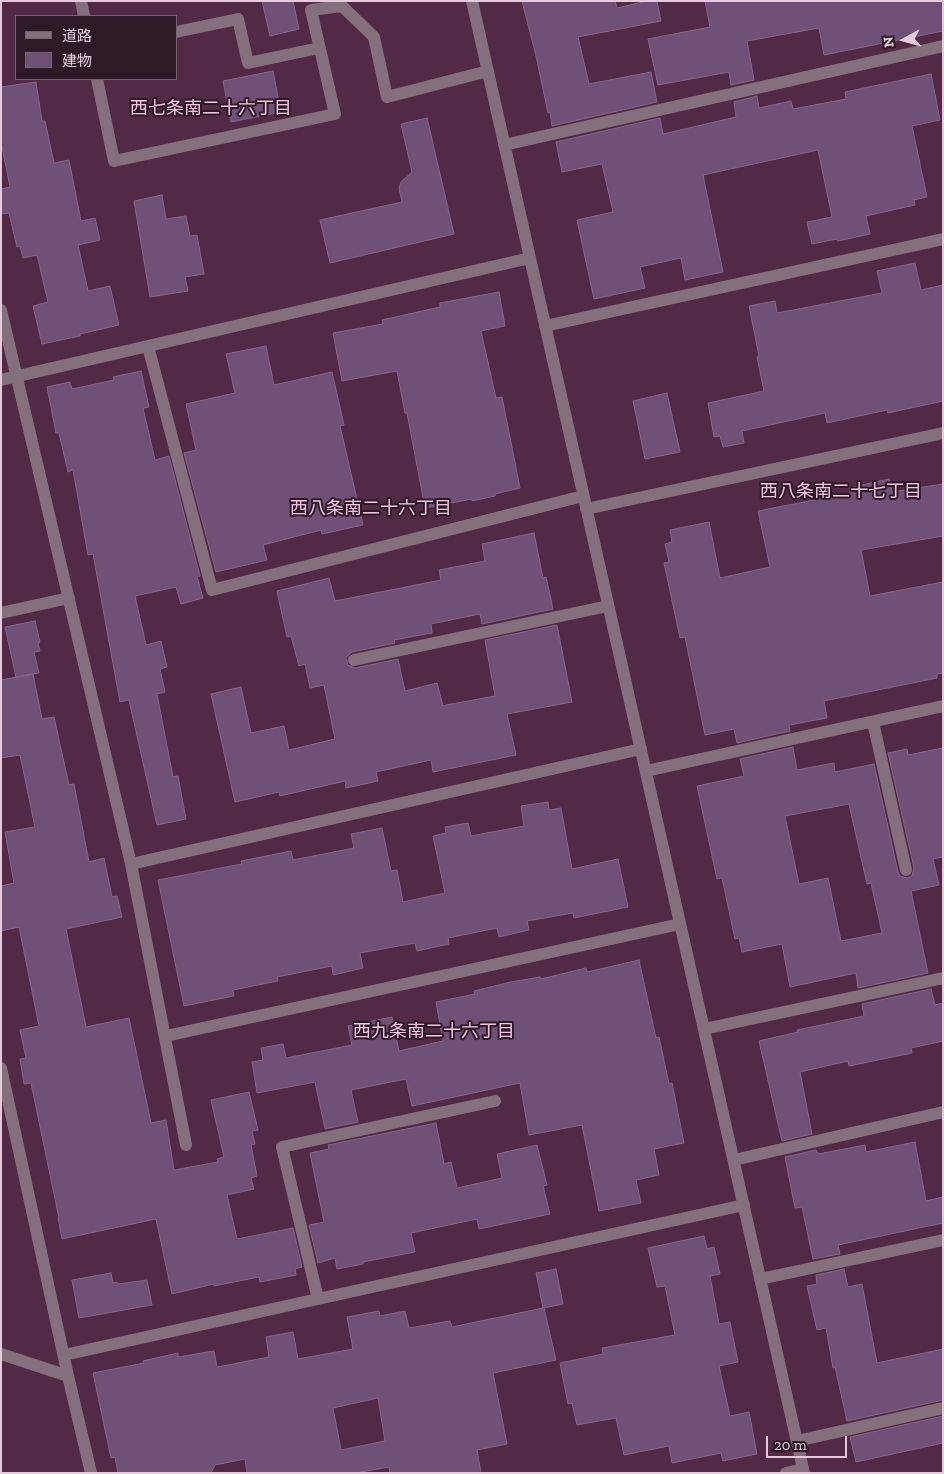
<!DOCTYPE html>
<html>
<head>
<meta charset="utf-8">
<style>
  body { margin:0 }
  #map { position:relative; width:944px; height:1474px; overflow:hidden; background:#522a45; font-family:"Zilla Slab","Noto Sans JP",serif }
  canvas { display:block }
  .frame { position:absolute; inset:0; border:2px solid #e5cbdb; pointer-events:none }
  .legend { position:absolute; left:15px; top:15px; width:162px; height:65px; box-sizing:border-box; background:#2d1a26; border:1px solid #77616e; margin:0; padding:6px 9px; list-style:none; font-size:15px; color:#e5cbdb }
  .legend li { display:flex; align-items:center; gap:10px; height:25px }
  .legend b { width:25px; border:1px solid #77616e }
  .north { position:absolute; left:879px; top:15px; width:50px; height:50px; -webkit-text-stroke:4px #2d1a26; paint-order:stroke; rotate:263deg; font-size:14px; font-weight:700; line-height:20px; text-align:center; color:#e5cbdb }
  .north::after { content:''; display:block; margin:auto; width:18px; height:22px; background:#e5cbdb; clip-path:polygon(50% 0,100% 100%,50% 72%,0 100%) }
  .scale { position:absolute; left:766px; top:1436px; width:81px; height:22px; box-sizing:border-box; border:2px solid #e5cbdb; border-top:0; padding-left:6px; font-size:15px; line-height:18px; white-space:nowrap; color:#e5cbdb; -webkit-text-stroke:4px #2d1a26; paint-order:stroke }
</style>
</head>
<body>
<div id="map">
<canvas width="944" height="1474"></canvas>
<div class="frame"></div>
<ul class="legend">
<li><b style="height:6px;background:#846f7c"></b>道路</li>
<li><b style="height:14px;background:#6f5076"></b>建物</li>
</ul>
<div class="north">N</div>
<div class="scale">20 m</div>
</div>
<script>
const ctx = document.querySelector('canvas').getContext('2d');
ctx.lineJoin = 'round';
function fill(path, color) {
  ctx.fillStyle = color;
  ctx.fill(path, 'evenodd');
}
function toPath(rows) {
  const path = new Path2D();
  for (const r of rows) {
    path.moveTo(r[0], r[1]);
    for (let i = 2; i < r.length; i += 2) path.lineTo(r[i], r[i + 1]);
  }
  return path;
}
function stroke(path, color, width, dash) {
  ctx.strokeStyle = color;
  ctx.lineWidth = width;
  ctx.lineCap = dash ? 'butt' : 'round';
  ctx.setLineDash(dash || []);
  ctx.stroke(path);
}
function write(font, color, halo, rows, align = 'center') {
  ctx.font = font + ' "Zilla Slab","Noto Sans JP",serif';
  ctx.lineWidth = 4;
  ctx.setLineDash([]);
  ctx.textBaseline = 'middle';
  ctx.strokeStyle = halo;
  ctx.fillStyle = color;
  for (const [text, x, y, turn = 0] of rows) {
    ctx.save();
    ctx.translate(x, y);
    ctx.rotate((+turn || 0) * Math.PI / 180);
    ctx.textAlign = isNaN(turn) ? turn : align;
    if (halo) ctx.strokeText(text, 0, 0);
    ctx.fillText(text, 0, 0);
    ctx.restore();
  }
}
const building = toPath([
  [262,1,293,1,299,29,270,36,262,1],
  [522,1,615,1,617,8,647,1,657,1,661,21,578,37,589,84,651,72,657,102,552,126,550,112,548,113,536,56,522,1],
  [705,1,943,1,943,31,824,55,819,28,747,41,754,80,731,85,729,72,658,85,648,39,710,27,705,1],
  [273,71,281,112,231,122,223,81,273,71],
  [931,74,940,120,912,126,927,197,914,200,915,205,866,216,870,234,838,241,837,239,812,244,807,222,832,217,818,150,703,175,723,272,685,280,681,258,640,267,645,288,594,299,577,220,613,212,602,164,562,172,556,142,660,118,663,134,736,117,734,102,757,96,759,108,791,101,793,109,846,99,845,92,931,74],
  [36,82,42,121,45,121,54,163,69,160,81,221,95,218,100,240,78,245,88,291,110,286,119,325,80,334,80,336,42,344,33,306,48,302,37,255,23,258,20,246,17,247,9,213,1,214,1,189,10,187,1,142,1,87,36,82],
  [427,118,454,234,330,263,320,220,402,202,399,188,401,182,412,172,401,124,427,118],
  [162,195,166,219,186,216,190,236,197,235,204,274,185,277,188,291,150,297,134,201,162,195],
  [915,263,921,290,943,285,943,401,888,413,887,410,827,423,825,413,742,431,744,443,723,447,720,436,714,437,708,403,764,391,757,357,759,356,749,306,775,301,777,313,882,293,877,271,915,263],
  [499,292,505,326,481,331,496,398,502,397,520,488,495,494,495,496,472,501,472,499,425,508,407,413,405,413,397,371,342,381,333,333,383,324,382,320,440,307,440,303,499,292],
  [266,346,274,385,332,372,344,425,340,426,363,525,322,534,321,530,263,545,267,560,216,572,184,453,196,450,186,404,235,393,226,354,266,346],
  [141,371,149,407,143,408,155,460,169,456,200,576,197,577,203,598,181,604,176,587,135,596,146,645,161,641,167,667,160,669,165,692,157,694,173,777,178,776,186,819,157,825,129,700,120,702,93,554,88,555,73,470,68,472,59,433,56,433,47,387,70,382,72,389,114,380,113,377,141,371],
  [667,393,680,452,645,459,633,401,667,393],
  [889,479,892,492,943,484,943,536,861,550,870,596,943,582,943,673,937,674,937,678,824,701,827,718,789,725,790,731,737,743,734,729,705,735,685,637,680,638,664,563,669,562,665,544,672,542,670,530,709,522,720,578,770,567,758,511,850,493,849,488,889,479],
  [534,533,543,578,546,577,553,609,482,624,480,614,431,624,432,633,394,640,395,643,352,652,346,658,348,665,355,668,398,659,405,691,437,683,443,706,446,705,495,696,485,640,557,625,572,702,507,714,516,755,433,772,431,760,376,772,378,781,346,788,345,781,280,796,279,792,235,802,211,694,241,687,251,733,284,726,289,750,335,739,324,685,310,688,305,664,299,666,291,636,287,637,277,591,329,578,335,601,441,580,439,570,485,561,482,544,534,533],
  [35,621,40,642,38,643,40,651,34,652,39,673,16,677,5,627,35,621],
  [33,674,42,719,54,717,69,785,74,784,89,862,104,858,112,897,117,896,122,917,66,929,86,1027,129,1018,151,1123,166,1120,174,1170,218,1162,217,1159,224,1157,211,1100,249,1092,258,1130,252,1131,255,1144,251,1145,257,1176,251,1178,254,1189,227,1195,237,1239,293,1228,302,1267,295,1269,296,1275,260,1282,259,1277,214,1286,214,1284,172,1294,156,1219,62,1239,58,1218,59,1218,31,1083,24,1084,20,1059,26,1058,20,1030,39,1026,19,927,1,931,1,886,14,883,5,832,35,827,20,755,1,758,1,680,33,674],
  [793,747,797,770,834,763,835,772,874,764,898,872,900,876,907,878,912,876,914,868,888,753,907,749,908,755,943,748,943,857,933,859,939,885,911,891,928,973,858,988,856,973,790,987,782,944,742,952,739,938,735,939,722,878,717,879,697,786,744,776,740,759,793,747],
  [849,804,867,884,871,883,882,933,841,941,828,878,799,884,785,816,849,804],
  [548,802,549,810,561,808,572,869,618,859,628,907,574,918,573,913,527,921,529,930,499,937,497,928,448,938,449,944,417,951,415,943,360,953,363,968,333,975,332,966,277,977,278,981,233,990,234,996,184,1006,158,880,242,864,241,861,291,851,293,860,354,848,351,834,382,828,391,871,397,870,403,902,445,893,433,836,446,833,445,827,468,823,471,836,524,826,521,806,548,802],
  [639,960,656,1038,659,1037,669,1084,672,1083,684,1143,654,1149,659,1175,636,1180,641,1203,599,1211,582,1125,529,1135,520,1083,412,1106,406,1079,351,1090,358,1122,325,1129,315,1082,257,1093,252,1062,263,1060,261,1048,283,1044,286,1058,352,1045,348,1026,392,1017,399,1051,443,1041,436,1002,475,994,474,991,511,982,540,977,541,979,586,968,587,972,639,960],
  [931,989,935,1005,943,1003,943,1041,911,1048,912,1053,849,1066,848,1061,800,1072,812,1134,782,1141,759,1041,798,1032,797,1030,864,1016,862,1004,931,989],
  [436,1123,444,1164,451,1162,457,1188,502,1178,497,1154,537,1145,547,1185,543,1186,550,1214,479,1229,477,1219,411,1233,415,1252,363,1262,363,1264,337,1269,335,1258,318,1263,309,1225,324,1222,310,1153,329,1149,328,1145,436,1123],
  [915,1142,926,1201,943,1197,943,1223,838,1245,840,1254,813,1259,802,1207,795,1208,785,1157,816,1150,818,1154,865,1145,866,1152,915,1142],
  [704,1236,707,1249,714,1247,720,1274,710,1276,719,1324,730,1322,738,1362,719,1366,730,1416,749,1412,757,1454,723,1461,721,1453,672,1463,669,1446,624,1455,616,1418,577,1425,572,1403,568,1404,560,1363,603,1354,602,1348,675,1335,665,1286,657,1287,648,1248,704,1236],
  [556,1269,563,1304,544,1308,556,1360,493,1373,507,1444,477,1450,481,1473,390,1473,389,1467,356,1473,247,1473,245,1459,215,1465,211,1473,118,1473,115,1457,111,1458,93,1373,144,1363,143,1361,178,1353,178,1357,214,1351,217,1367,269,1357,266,1337,293,1332,298,1359,353,1349,347,1317,379,1311,380,1316,405,1311,409,1328,450,1321,452,1327,543,1308,536,1273,556,1269],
  [378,1398,385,1441,341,1450,333,1408,378,1398],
  [844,1269,848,1287,862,1284,877,1363,943,1349,943,1400,847,1421,835,1367,833,1368,826,1328,817,1330,807,1286,817,1284,816,1275,844,1269],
  [111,1273,113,1283,117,1282,118,1284,147,1280,152,1305,79,1318,72,1280,111,1273],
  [943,1416,943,1443,856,1462,850,1437,943,1416]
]);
fill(building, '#6f5076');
stroke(building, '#85658c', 1);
stroke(toPath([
  [81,1,84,16],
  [472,1,804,1473],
  [176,32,238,19,248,63,319,48],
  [97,79,114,161,335,114,311,10,342,6,374,37,387,97,488,71],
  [504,145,943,46],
  [1,310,131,864,186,1145],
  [545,326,943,239],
  [148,346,212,590,583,496],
  [1,380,530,258],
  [586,509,943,433],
  [1,613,69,598],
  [354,660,608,606],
  [873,722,906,870],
  [646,771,943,706],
  [131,864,641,749],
  [704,1029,943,978],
  [166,1036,680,924],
  [1,1068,68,1376],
  [734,1160,943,1112],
  [760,1279,943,1240],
  [318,1299,282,1147,495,1101],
  [1,1354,68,1376,91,1473],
  [64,1355,744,1205],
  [797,1441,943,1408],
  [786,1473,803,1469]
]), '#846f7c', 12);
write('18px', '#f4c2e2', '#2d1a26', [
  ["西七条南二十六丁目",211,109],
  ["西八条南二十七丁目",841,492],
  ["西八条南二十六丁目",371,509],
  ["西九条南二十六丁目",434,1032]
]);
</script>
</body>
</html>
